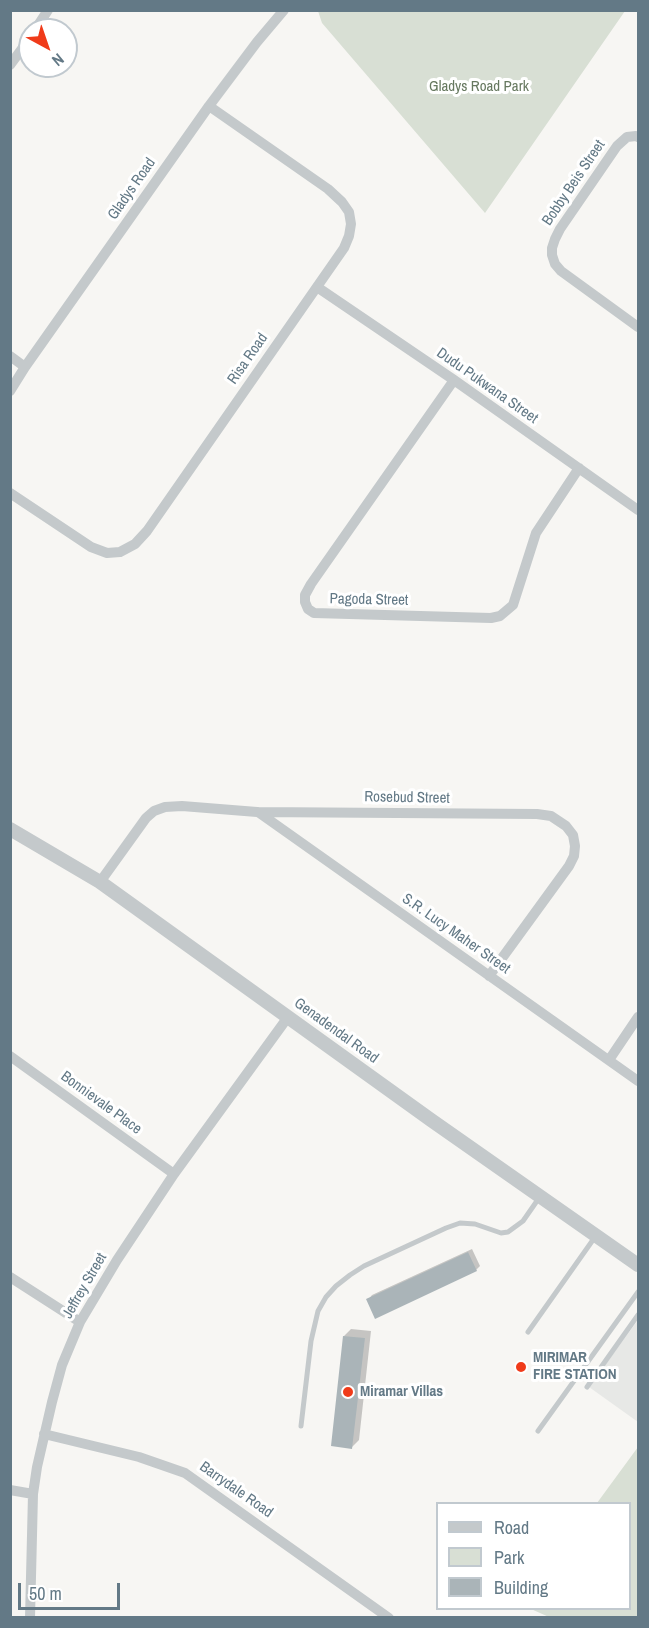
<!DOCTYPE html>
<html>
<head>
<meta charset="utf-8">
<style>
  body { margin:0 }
  #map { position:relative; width:649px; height:1628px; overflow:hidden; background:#f7f6f3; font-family:"Archivo Narrow",sans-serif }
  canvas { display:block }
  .frame { position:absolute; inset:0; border:12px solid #637986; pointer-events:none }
  .legend { position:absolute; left:436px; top:1502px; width:195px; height:108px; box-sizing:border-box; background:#fff; border:2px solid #c1c9cf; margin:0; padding:8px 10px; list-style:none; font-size:18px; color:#637986 }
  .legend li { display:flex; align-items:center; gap:12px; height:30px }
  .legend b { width:30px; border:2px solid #c1c9cf }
  .north { position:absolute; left:18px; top:18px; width:60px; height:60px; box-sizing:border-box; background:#fff; border:2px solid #c1c9cf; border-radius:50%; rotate:140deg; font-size:16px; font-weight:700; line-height:24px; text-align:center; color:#637986 }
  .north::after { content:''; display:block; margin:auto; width:21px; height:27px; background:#f03b1a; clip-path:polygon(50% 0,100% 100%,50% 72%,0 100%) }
  .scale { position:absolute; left:18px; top:1583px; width:102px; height:27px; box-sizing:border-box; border:3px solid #637986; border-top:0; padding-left:8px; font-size:18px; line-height:21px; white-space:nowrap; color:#637986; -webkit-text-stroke:4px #fff; paint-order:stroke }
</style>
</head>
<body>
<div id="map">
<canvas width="649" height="1628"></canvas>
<div class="frame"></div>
<ul class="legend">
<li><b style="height:8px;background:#c4c9cb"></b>Road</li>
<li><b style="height:16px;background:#d8dfd4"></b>Park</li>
<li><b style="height:16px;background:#aab4b8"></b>Building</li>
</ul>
<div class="north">N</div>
<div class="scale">50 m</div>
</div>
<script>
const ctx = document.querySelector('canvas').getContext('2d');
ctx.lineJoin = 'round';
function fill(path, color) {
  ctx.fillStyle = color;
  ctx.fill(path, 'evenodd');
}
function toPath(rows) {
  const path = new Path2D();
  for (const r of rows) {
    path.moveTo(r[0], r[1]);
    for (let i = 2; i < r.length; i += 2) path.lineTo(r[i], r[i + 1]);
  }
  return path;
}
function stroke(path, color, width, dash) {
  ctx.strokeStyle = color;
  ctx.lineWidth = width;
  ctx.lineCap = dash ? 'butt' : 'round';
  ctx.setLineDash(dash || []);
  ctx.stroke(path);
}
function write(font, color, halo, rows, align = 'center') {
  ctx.font = font + ' "Archivo Narrow",sans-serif';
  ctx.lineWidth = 6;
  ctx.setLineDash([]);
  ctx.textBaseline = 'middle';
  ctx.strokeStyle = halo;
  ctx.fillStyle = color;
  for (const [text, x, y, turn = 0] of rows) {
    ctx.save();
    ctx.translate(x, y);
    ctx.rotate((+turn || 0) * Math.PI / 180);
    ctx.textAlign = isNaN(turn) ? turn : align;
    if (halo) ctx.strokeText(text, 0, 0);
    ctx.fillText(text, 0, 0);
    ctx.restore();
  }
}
fill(toPath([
  [638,1320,638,1422,589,1387]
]), '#e7e8e6');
fill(toPath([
  [318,11,318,10,625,11,485,213,322,23],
  [638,1447,638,1617,549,1617,531,1609,630,1608,630,1504,597,1503]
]), '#d8dfd4');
fill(toPath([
  [472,1249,480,1266,476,1270,368,1300,372,1295],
  [351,1329,371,1331,359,1440,352,1447,344,1336]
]), '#0003');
fill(toPath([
  [468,1252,477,1271,375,1319,366,1299],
  [343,1336,365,1338,352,1449,331,1446]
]), '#aab4b8');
stroke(toPath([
  [528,1332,595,1237],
  [587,1387,638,1315],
  [301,1426,311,1341,318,1311,326,1297,336,1286,350,1275,364,1266,446,1228,460,1223,475,1224,501,1233,508,1232,523,1221,539,1198],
  [538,1431,638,1292]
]), '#c4c9cb', 5);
stroke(toPath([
  [35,30,48,10],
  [10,65,30,38],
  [638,137,636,136,627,137,617,146,560,229,555,239,552,248,552,255,555,264,561,271,638,327],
  [317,287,454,380,638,510],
  [10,356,25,367],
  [454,380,311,584,305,595,305,602,308,609,314,613,491,618,500,616,513,605,536,533,579,468],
  [10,391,25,367,209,106,257,42,284,10],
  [10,493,91,547,107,553,120,552,135,544,147,531,344,248,349,236,351,224,349,212,342,202,328,189,209,106],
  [258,812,638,1081],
  [100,882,146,818,154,811,165,807,182,806,257,812,537,814,551,816,566,826,573,835,575,846,574,856,569,866,489,976],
  [10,1056,174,1174],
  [609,1060,638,1017],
  [10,1277,80,1322],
  [44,1434,139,1457,185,1473,389,1618],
  [10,1490,33,1494],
  [30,1618,33,1494,37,1467,52,1402,62,1365,80,1322,117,1260,174,1174,288,1017]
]), '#c4c9cb', 10);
stroke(toPath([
  [10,829,100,882,431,1120,638,1265]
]), '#c4c9cb', 14);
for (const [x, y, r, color] of [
  [521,1367,6,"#f03b1a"],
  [348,1392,6,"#f03b1a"]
]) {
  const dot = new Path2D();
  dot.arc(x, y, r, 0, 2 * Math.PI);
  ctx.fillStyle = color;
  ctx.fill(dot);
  stroke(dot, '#fff', 2);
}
write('15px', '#66785f', '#fff', [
  ["Gladys Road Park",479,87]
]);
write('15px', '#637986', '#fff', [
  ["Bobby Beis Street",574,183,-56],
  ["Gladys Road",132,189,-55],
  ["Risa Road",248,359,-55],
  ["Dudu Pukwana Street",487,386,35],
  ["Pagoda Street",369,600,1],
  ["Rosebud Street",407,798,1],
  ["S.R. Lucy Maher Street",456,934,35],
  ["Genadendal Road",336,1031,36],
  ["Bonnievale Place",101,1103,36],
  ["Jeffrey Street",85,1286,-60],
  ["Barrydale Road",236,1490,35]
]);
write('bold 15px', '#637986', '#fff', [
  ["MIRIMAR",533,1358],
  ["FIRE STATION",533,1375],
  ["Miramar Villas",360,1392]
], 'left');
</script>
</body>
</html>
